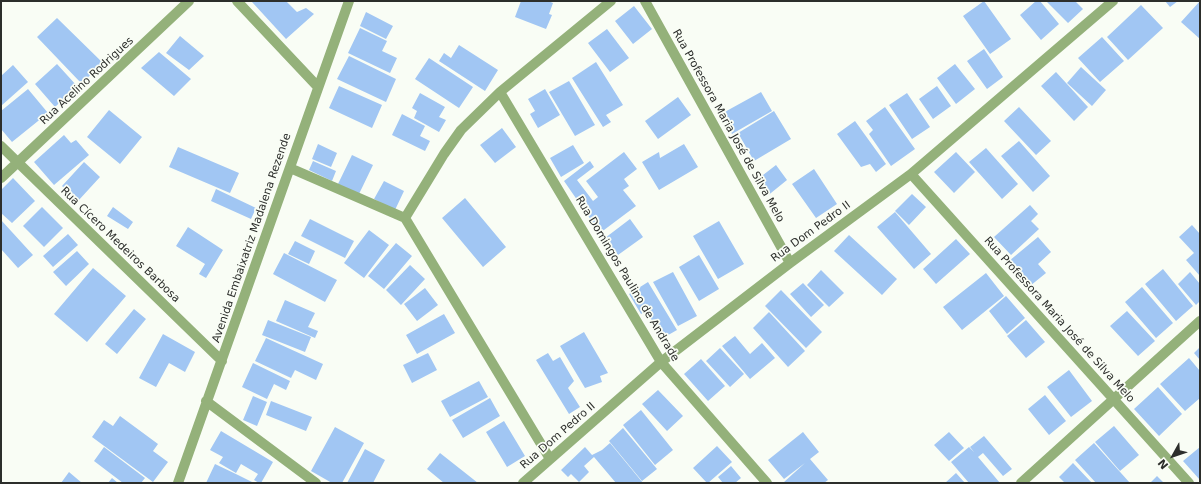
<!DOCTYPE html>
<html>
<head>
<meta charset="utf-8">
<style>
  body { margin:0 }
  #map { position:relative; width:1201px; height:484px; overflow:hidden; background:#f9fdf5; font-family:"DejaVu Sans",sans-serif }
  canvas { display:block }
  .frame { position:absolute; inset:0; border:2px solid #2c2e2b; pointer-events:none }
  .north { position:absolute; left:1153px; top:436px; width:40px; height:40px; -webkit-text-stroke:3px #f9fdf5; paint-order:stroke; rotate:230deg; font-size:11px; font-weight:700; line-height:16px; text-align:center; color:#2c2e2b }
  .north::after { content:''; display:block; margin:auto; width:14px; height:18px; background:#2c2e2b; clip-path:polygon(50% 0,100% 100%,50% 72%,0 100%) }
</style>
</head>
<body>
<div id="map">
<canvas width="1201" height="484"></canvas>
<div class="frame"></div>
<div class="north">N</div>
</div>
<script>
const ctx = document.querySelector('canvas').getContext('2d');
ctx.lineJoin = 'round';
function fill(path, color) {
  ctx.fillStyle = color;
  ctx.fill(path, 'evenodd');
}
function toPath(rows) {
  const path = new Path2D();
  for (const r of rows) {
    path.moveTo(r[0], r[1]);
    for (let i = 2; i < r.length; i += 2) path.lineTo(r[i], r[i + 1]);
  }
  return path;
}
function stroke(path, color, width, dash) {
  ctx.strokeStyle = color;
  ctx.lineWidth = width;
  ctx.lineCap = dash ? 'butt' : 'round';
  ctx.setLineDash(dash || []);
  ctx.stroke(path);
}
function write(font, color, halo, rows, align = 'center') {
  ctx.font = font + ' "DejaVu Sans",sans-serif';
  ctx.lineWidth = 3.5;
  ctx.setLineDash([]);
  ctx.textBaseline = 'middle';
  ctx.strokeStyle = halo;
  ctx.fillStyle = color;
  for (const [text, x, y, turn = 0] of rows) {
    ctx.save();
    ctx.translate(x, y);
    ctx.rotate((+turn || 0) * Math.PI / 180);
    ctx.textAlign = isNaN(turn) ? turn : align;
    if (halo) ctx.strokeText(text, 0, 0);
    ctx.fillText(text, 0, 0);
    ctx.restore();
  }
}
fill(toPath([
  [253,1,286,1,297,12,306,8,314,14,286,39,252,2],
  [521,1,548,1,553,3,549,14,552,15,546,29,515,17],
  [984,1,1011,39,990,54,963,16],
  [1036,1,1040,1,1059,24,1041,40,1020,15],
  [1046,1,1075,1,1083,9,1068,23],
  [1165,1,1178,1,1170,7],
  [1200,1,1200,39,1181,22],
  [1141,5,1163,28,1128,60,1107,37],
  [634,6,652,29,633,44,615,21],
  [366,12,393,26,386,39,360,26],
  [57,18,104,64,81,83,37,37],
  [360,28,387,41,382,51,397,58,390,73,348,53],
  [607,29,629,58,610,72,588,43],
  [180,36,204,56,189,70,166,53],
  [1102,37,1124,61,1100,82,1078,58],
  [459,45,498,70,485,91,439,61,444,53,451,58],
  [984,49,1003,77,987,89,967,61],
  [159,52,191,79,174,96,141,68],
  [349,56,396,79,386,102,337,79],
  [429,58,473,87,459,108,415,79],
  [596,62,623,105,606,115,611,122,603,127,572,78],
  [57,64,77,86,55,107,35,84],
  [955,64,975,89,956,104,937,78],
  [13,65,28,82,1,106,1,76],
  [1081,67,1106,90,1092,106,1067,83],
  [1056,72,1088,107,1074,121,1041,86],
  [569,81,595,125,575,136,549,92],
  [339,86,382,105,372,128,329,108],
  [937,86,951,106,933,119,919,99],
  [28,89,48,113,12,142,1,129,1,111],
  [545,89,560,115,538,128,530,114,535,111,528,99],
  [761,92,772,111,732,134,721,114],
  [420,93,445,107,439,117,446,120,439,132,414,118,417,111,412,108],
  [907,93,930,127,912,139,889,105],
  [678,97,691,115,658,139,645,121],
  [885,107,915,149,891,166,869,134,873,130,866,121],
  [1019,107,1051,141,1036,155,1004,121],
  [109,110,142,137,120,164,87,137],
  [774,111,791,139,754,161,738,133],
  [402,114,425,126,420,136,430,141,425,151,392,135],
  [855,121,886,164,876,172,870,164,861,167,837,134],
  [502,128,516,147,495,163,480,145],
  [64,135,71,143,76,140,89,155,54,185,34,162],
  [1019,141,1050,176,1033,192,1001,156],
  [318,144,337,153,331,167,312,159],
  [684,144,698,167,659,190,642,162,659,152,660,158],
  [573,145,584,163,561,177,550,158],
  [178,147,239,173,230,193,169,167],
  [986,148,1018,184,1002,199,969,162],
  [624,152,637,169,624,179,629,186,623,190,636,206,600,233,564,181,590,161,594,167,577,180,593,201,598,197,586,181],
  [956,152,975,172,954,193,934,172],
  [352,155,373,165,359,194,338,184],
  [313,161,336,171,332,181,309,170],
  [84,162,100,177,78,201,62,186],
  [776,165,787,180,766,197,754,182],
  [814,169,837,204,816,218,792,184],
  [13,178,35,201,12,223,1,213,1,190],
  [384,181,404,191,395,210,374,199],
  [216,189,256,208,251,219,211,201],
  [912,194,926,207,909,225,895,211],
  [465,198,506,247,483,267,442,218],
  [1030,205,1038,214,1031,221,1039,229,1011,255,994,237],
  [42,207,63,228,44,247,23,226],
  [113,207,133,222,128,229,107,216],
  [895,212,931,254,914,269,877,227],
  [310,219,354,241,345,258,301,236],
  [630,219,643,237,618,255,605,238],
  [1,220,33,255,18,268,1,249],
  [719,221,744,264,718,279,693,236],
  [1192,225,1200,234,1200,276,1186,260,1194,253,1179,237],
  [188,227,223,250,206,278,199,274,205,264,176,246],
  [369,230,389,245,364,278,344,263],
  [68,234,78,245,53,267,43,256],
  [849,235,897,279,882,295,834,251],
  [1038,237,1051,252,1038,264,1046,273,1030,286,1009,261],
  [956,239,970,254,936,284,923,269],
  [295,241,315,251,309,264,288,254],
  [396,243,412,256,384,289,368,276],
  [77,251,89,264,66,286,53,272],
  [284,253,337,280,325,302,273,274],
  [699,255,719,289,699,301,679,267],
  [410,265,425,279,401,305,386,290],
  [93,268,126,296,87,342,54,314],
  [1163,269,1193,306,1176,321,1145,284],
  [821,270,844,293,829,307,807,285],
  [673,272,697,316,678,326,653,282],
  [1190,272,1200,284,1200,301,1196,305,1178,284],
  [986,273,1004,296,962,330,943,307],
  [648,282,677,330,663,338,646,311,641,314,629,294],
  [803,283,824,305,811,317,790,294],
  [1142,287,1173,323,1156,338,1125,302],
  [425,288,438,305,417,321,404,304],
  [781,290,822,332,806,348,765,306],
  [1006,296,1025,318,1007,334,989,311],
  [285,300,315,313,308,327,318,331,315,338,276,321],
  [134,309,146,319,117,354,105,344],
  [1127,311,1155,341,1138,356,1110,326],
  [769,312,805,351,788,367,753,328],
  [444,314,455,333,417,354,406,335],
  [268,320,311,337,305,352,262,335],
  [1026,320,1045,342,1026,358,1007,336],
  [584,332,608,373,600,376,602,382,585,388,560,346],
  [163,334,195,352,185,372,169,363,156,387,139,378],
  [735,336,750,354,762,343,775,358,750,379,722,346],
  [266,338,323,364,316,380,295,370,291,378,255,361],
  [1200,347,1200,360,1194,353],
  [720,348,744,374,730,387,706,361],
  [428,353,437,370,412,383,403,365],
  [548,353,553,361,560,357,574,381,568,388,580,407,569,414,536,360],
  [1189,358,1200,371,1200,398,1185,411,1160,384],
  [701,359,725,386,708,401,684,374],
  [253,363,290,381,286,390,274,384,267,399,242,387],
  [1069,370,1092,401,1071,417,1047,387],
  [479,381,488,397,450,417,441,401],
  [1158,387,1182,414,1159,436,1134,409],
  [658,390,683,416,667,431,642,404],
  [1045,395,1066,421,1049,435,1028,409],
  [253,396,267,402,257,426,243,420],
  [490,398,500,416,463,438,452,420],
  [271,401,312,417,306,431,266,415],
  [641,410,673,450,655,465,623,425],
  [120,416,158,444,153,451,168,462,153,482,92,437,104,420,113,426],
  [504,421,525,456,507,467,486,432],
  [1114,426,1139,455,1120,471,1095,442],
  [335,427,364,443,342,483,332,483,311,471],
  [623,428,657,469,642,481,609,441],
  [221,431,273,462,261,483,259,483,254,480,258,474,241,464,236,473,219,463,223,457,210,450],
  [803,432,819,452,810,459,828,480,824,483,785,483,784,482,805,463,784,479,768,460],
  [949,432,964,448,949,461,934,445],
  [984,436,1012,469,1003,476,983,453,978,457,1000,483,969,483,951,462,969,447,974,452,970,447],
  [610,443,643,483,616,483,594,457,584,466,589,472,579,482,571,474,568,477,561,470,585,447,592,455,602,450],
  [1094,443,1130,483,1096,483,1075,460],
  [717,446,732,462,708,483,707,483,693,468],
  [104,447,145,478,141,483,123,483,94,461],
  [1200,447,1200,480,1183,461],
  [365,449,385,460,373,483,347,483],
  [440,453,478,483,444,483,427,469],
  [1073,463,1092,483,1065,483,1059,477],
  [215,464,238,475,254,483,206,483],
  [731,466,741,478,735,483,723,483,718,477],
  [69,472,82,483,61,483],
  [956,473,965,483,945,483],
  [1157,476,1164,483,1150,483],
  [112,478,118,483,108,483]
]), '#a1c6f3');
stroke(toPath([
  [237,1,318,87],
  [645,1,790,263],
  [500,92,661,362,767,483],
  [1,146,222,361],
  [290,168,405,218,550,459],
  [911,174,1189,483],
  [1,178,189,1],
  [405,218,444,154,461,130,500,92,611,1],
  [206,401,316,483],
  [178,483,349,1],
  [523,483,661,362,790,263,911,174,1113,1],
  [1021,483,1200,321]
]), '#94b17a', 10);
write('11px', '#2c2e2b', '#f9fdf5', [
  ["Rua Acelino Rodrigues",87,81,-43],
  ["Rua Professora Maria José de Silva Melo",728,126,61],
  ["Rua Dom Pedro II",811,232,-36],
  ["Avenida Embaixatriz Madalena Rezende",252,238,-71],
  ["Rua Cícero Medeiros Barbosa",120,245,44],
  ["Rua Domingos Paulino de Andrade",627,279,59],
  ["Rua Professora Maria José de Silva Melo",1059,320,48],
  ["Rua Dom Pedro II",558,436,-41]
]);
</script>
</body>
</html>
